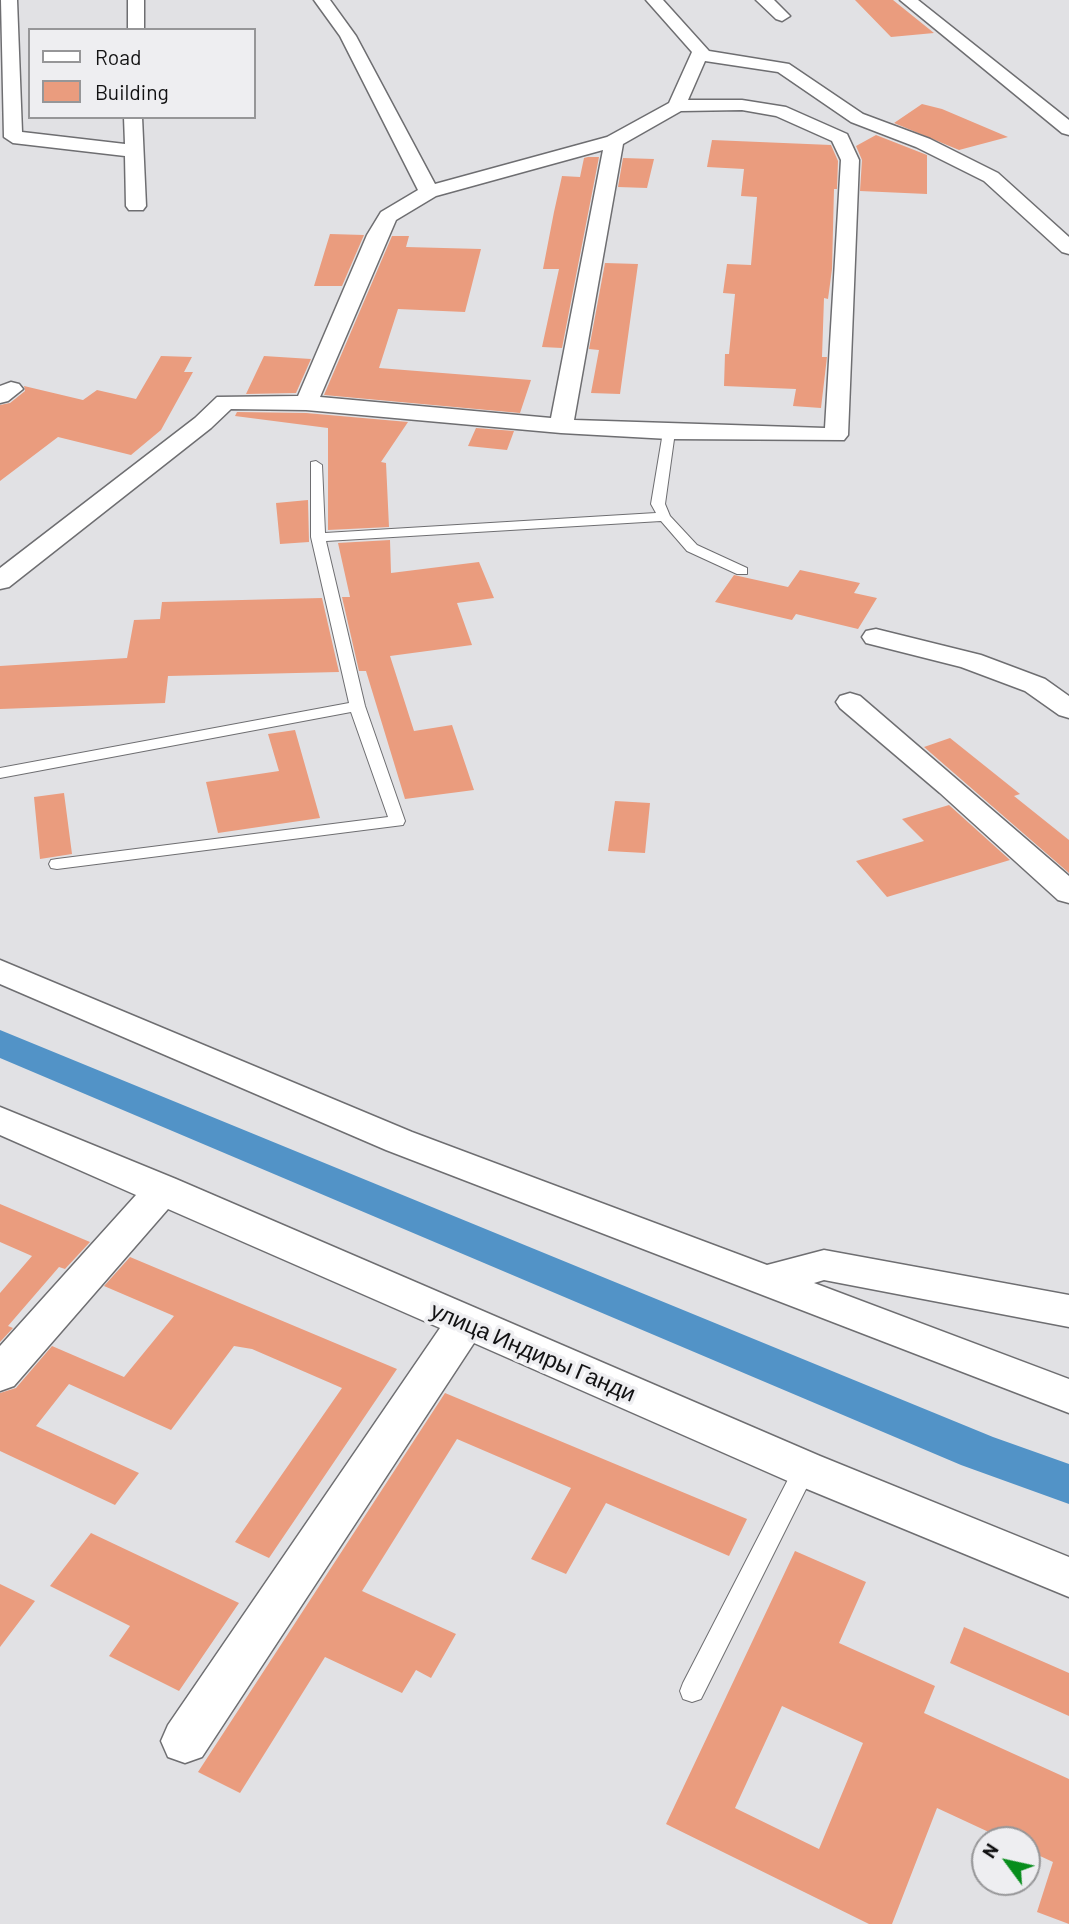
<!DOCTYPE html>
<html>
<head>
<meta charset="utf-8">
<style>
  body { margin:0 }
  #map { position:relative; width:1069px; height:1924px; overflow:hidden; background:#e1e1e4; font-family:Barlow,sans-serif }
  canvas { display:block }
  .legend { position:absolute; left:28px; top:28px; width:228px; height:91px; box-sizing:border-box; background:#eeeef1; border:2px solid #969698; margin:0; padding:9px 12px; list-style:none; font-size:21px; color:#121213 }
  .legend li { display:flex; align-items:center; gap:14px; height:35px }
  .legend b { width:35px; border:2px solid #969698 }
  .north { position:absolute; left:971px; top:1826px; width:70px; height:70px; box-sizing:border-box; background:#eeeef1; border:2px solid #969698; border-radius:50%; rotate:303deg; font-size:19px; font-weight:700; line-height:28px; text-align:center; color:#121213 }
  .north::after { content:''; display:block; margin:auto; width:24px; height:32px; background:#078d1c; clip-path:polygon(50% 0,100% 100%,50% 72%,0 100%) }
</style>
</head>
<body>
<div id="map">
<canvas width="1069" height="1924"></canvas>
<ul class="legend">
<li><b style="height:9px;background:#fff"></b>Road</li>
<li><b style="height:19px;background:#ea9c7e"></b>Building</li>
</ul>
<div class="north">N</div>
</div>
<script>
const ctx = document.querySelector('canvas').getContext('2d');
ctx.lineJoin = 'round';
function toPath(rows) {
  const path = new Path2D();
  for (const r of rows) {
    path.moveTo(r[0], r[1]);
    for (let i = 2; i < r.length; i += 2) path.lineTo(r[i], r[i + 1]);
  }
  return path;
}
function fill(path, color) {
  ctx.fillStyle = color;
  ctx.fill(path, 'evenodd');
}
function stroke(path, color, width, dash) {
  ctx.strokeStyle = color;
  ctx.lineWidth = width;
  ctx.lineCap = dash ? 'butt' : 'round';
  ctx.setLineDash(dash || []);
  ctx.stroke(path);
}
function write(font, color, halo, rows, align = 'center') {
  ctx.font = font + ' Barlow,sans-serif';
  ctx.lineWidth = 7;
  ctx.setLineDash([]);
  ctx.textBaseline = 'middle';
  ctx.strokeStyle = halo;
  ctx.fillStyle = color;
  for (const [text, x, y, turn = 0] of rows) {
    ctx.save();
    ctx.translate(x, y);
    ctx.rotate((+turn || 0) * Math.PI / 180);
    ctx.textAlign = isNaN(turn) ? turn : align;
    if (halo) ctx.strokeText(text, 0, 0);
    ctx.fillText(text, 0, 0);
    ctx.restore();
  }
}
fill(toPath([
  [0,1030,993,1437,1069,1464,1069,1504,961,1465,0,1058,0,1030]
]), '#5293c7');
fill(toPath([
  [855,0,893,0,934,33,891,37],
  [922,104,942,109,1008,137,959,150,894,123],
  [876,135,927,155,927,194,860,191,862,160,856,146],
  [712,140,831,145,838,161,837,189,834,189,832,269,828,299,824,298,822,357,827,357,821,408,793,406,796,389,724,386,725,354,729,354,735,294,723,293,727,264,751,265,757,197,741,196,744,169,707,167],
  [588,157,599,157,562,348,542,347,559,269,543,269,554,212,562,176,580,177,584,158],
  [623,158,654,159,647,188,618,187],
  [330,234,364,235,342,286,314,286],
  [392,236,409,236,406,247,481,249,465,312,398,309,379,368,531,380,520,413,324,395],
  [605,263,638,264,620,394,591,393,599,350,589,349],
  [161,356,192,357,184,372,193,372,161,430,131,455,58,437,0,481,0,405,10,403,25,391,24,386,83,400,97,390,136,399],
  [264,356,311,359,296,393,246,394],
  [237,412,306,413,408,422,381,462,386,463,389,527,328,530,328,428,235,416],
  [476,428,514,431,507,450,468,446],
  [308,500,309,542,280,544,276,503],
  [390,540,391,573,479,562,494,598,457,603,472,645,390,656,414,731,452,725,474,790,405,799,366,671,359,671,342,597,350,597,338,543],
  [800,570,860,583,854,593,877,598,858,629,796,614,792,620,715,602,734,575,788,587],
  [322,598,339,672,168,676,165,703,0,709,0,666,127,658,134,620,160,619,162,602],
  [295,730,320,818,218,833,206,782,279,771,268,734],
  [950,738,1020,794,1014,796,1069,840,1069,873,924,747],
  [64,793,72,854,40,859,34,797],
  [615,801,650,803,645,853,608,851],
  [949,805,1010,860,887,897,856,861,924,841,902,819],
  [0,1204,90,1242,65,1269,59,1267,8,1326,13,1328,0,1342,0,1293,32,1256,0,1242],
  [130,1257,397,1369,269,1558,235,1542,342,1388,252,1349,234,1346,171,1430,69,1384,36,1426,139,1473,115,1505,0,1451,0,1393,16,1388,52,1346,124,1377,174,1316,104,1286],
  [445,1393,747,1519,729,1556,606,1503,566,1574,531,1559,571,1488,457,1439,362,1591,456,1634,431,1678,416,1670,402,1693,325,1657,240,1793,198,1772],
  [91,1533,239,1603,179,1691,109,1656,130,1626,50,1586],
  [795,1551,866,1582,839,1643,935,1686,924,1713,1069,1779,1069,1924,1037,1912,1053,1862,1027,1850,1027,1840,1006,1840,937,1808,892,1924,869,1924,666,1824],
  [782,1706,863,1743,819,1849,735,1808],
  [0,1584,35,1601,0,1647],
  [964,1627,1069,1673,1069,1716,950,1663]
]), '#ea9c7e');
const service = toPath([
  [669,428,675,432,665,504,670,516,697,545,747,568,747,574,737,574,687,551,661,521,326,541,365,706,405,821,403,825,57,869,51,868,49,864,51,860,57,859,388,817,351,712,0,778,0,768,349,703,311,537,311,462,316,461,322,465,325,533,656,513,651,504,663,432,669,428],
  [805,1460,813,1462,816,1469,701,1699,692,1702,683,1699,680,1691,683,1683,797,1462,805,1460]
]);
const minor = toPath([
  [1,0,17,0,22,132,125,144,124,117,142,117,146,206,143,210,129,210,126,206,125,156,13,143,4,137,1,0],
  [128,0,144,0,144,30,128,30,128,0],
  [314,0,330,0,356,36,435,184,607,137,669,103,692,52,646,0,663,0,709,51,789,64,863,114,930,139,998,173,1069,237,1069,254,1062,252,984,181,916,147,851,122,778,72,705,61,688,100,742,100,786,107,847,134,859,160,848,435,844,440,669,439,561,433,306,410,231,409,211,428,9,587,0,589,0,568,195,418,217,397,298,396,367,235,381,212,418,190,340,36,314,0],
  [742,110,776,116,832,141,841,160,825,428,574,420,623,144,681,111,742,110],
  [603,150,551,418,320,397,396,220,436,196,603,150],
  [756,0,774,0,790,16,782,21,776,19,756,0],
  [900,0,918,0,1069,120,1069,135,1062,133,900,0],
  [11,382,19,384,23,389,8,401,0,403,0,386,11,382],
  [876,629,981,655,1045,679,1069,696,1069,718,1059,715,1025,691,961,667,866,643,862,637,866,631,876,629],
  [850,693,860,696,1069,876,1069,903,1058,900,940,793,840,708,836,702,840,696,850,693],
  [0,960,412,1132,767,1265,824,1250,1069,1295,1069,1327,824,1280,814,1283,1069,1379,1069,1413,386,1150,0,984,0,960],
  [0,1107,176,1179,820,1456,1069,1557,1069,1597,790,1482,474,1343,202,1757,185,1763,168,1757,161,1741,168,1725,440,1328,168,1209,14,1386,0,1391,0,1346,136,1195,0,1135,0,1107]
]);
stroke(service, '#6e6e71', 2);
stroke(minor, '#6e6e71', 3);
fill(service, '#fff');
fill(minor, '#fff');
write('23px', '#121213', '#eeeef1', [
  ["улица Индиры Ганди",533,1352,23]
]);
</script>
</body>
</html>
